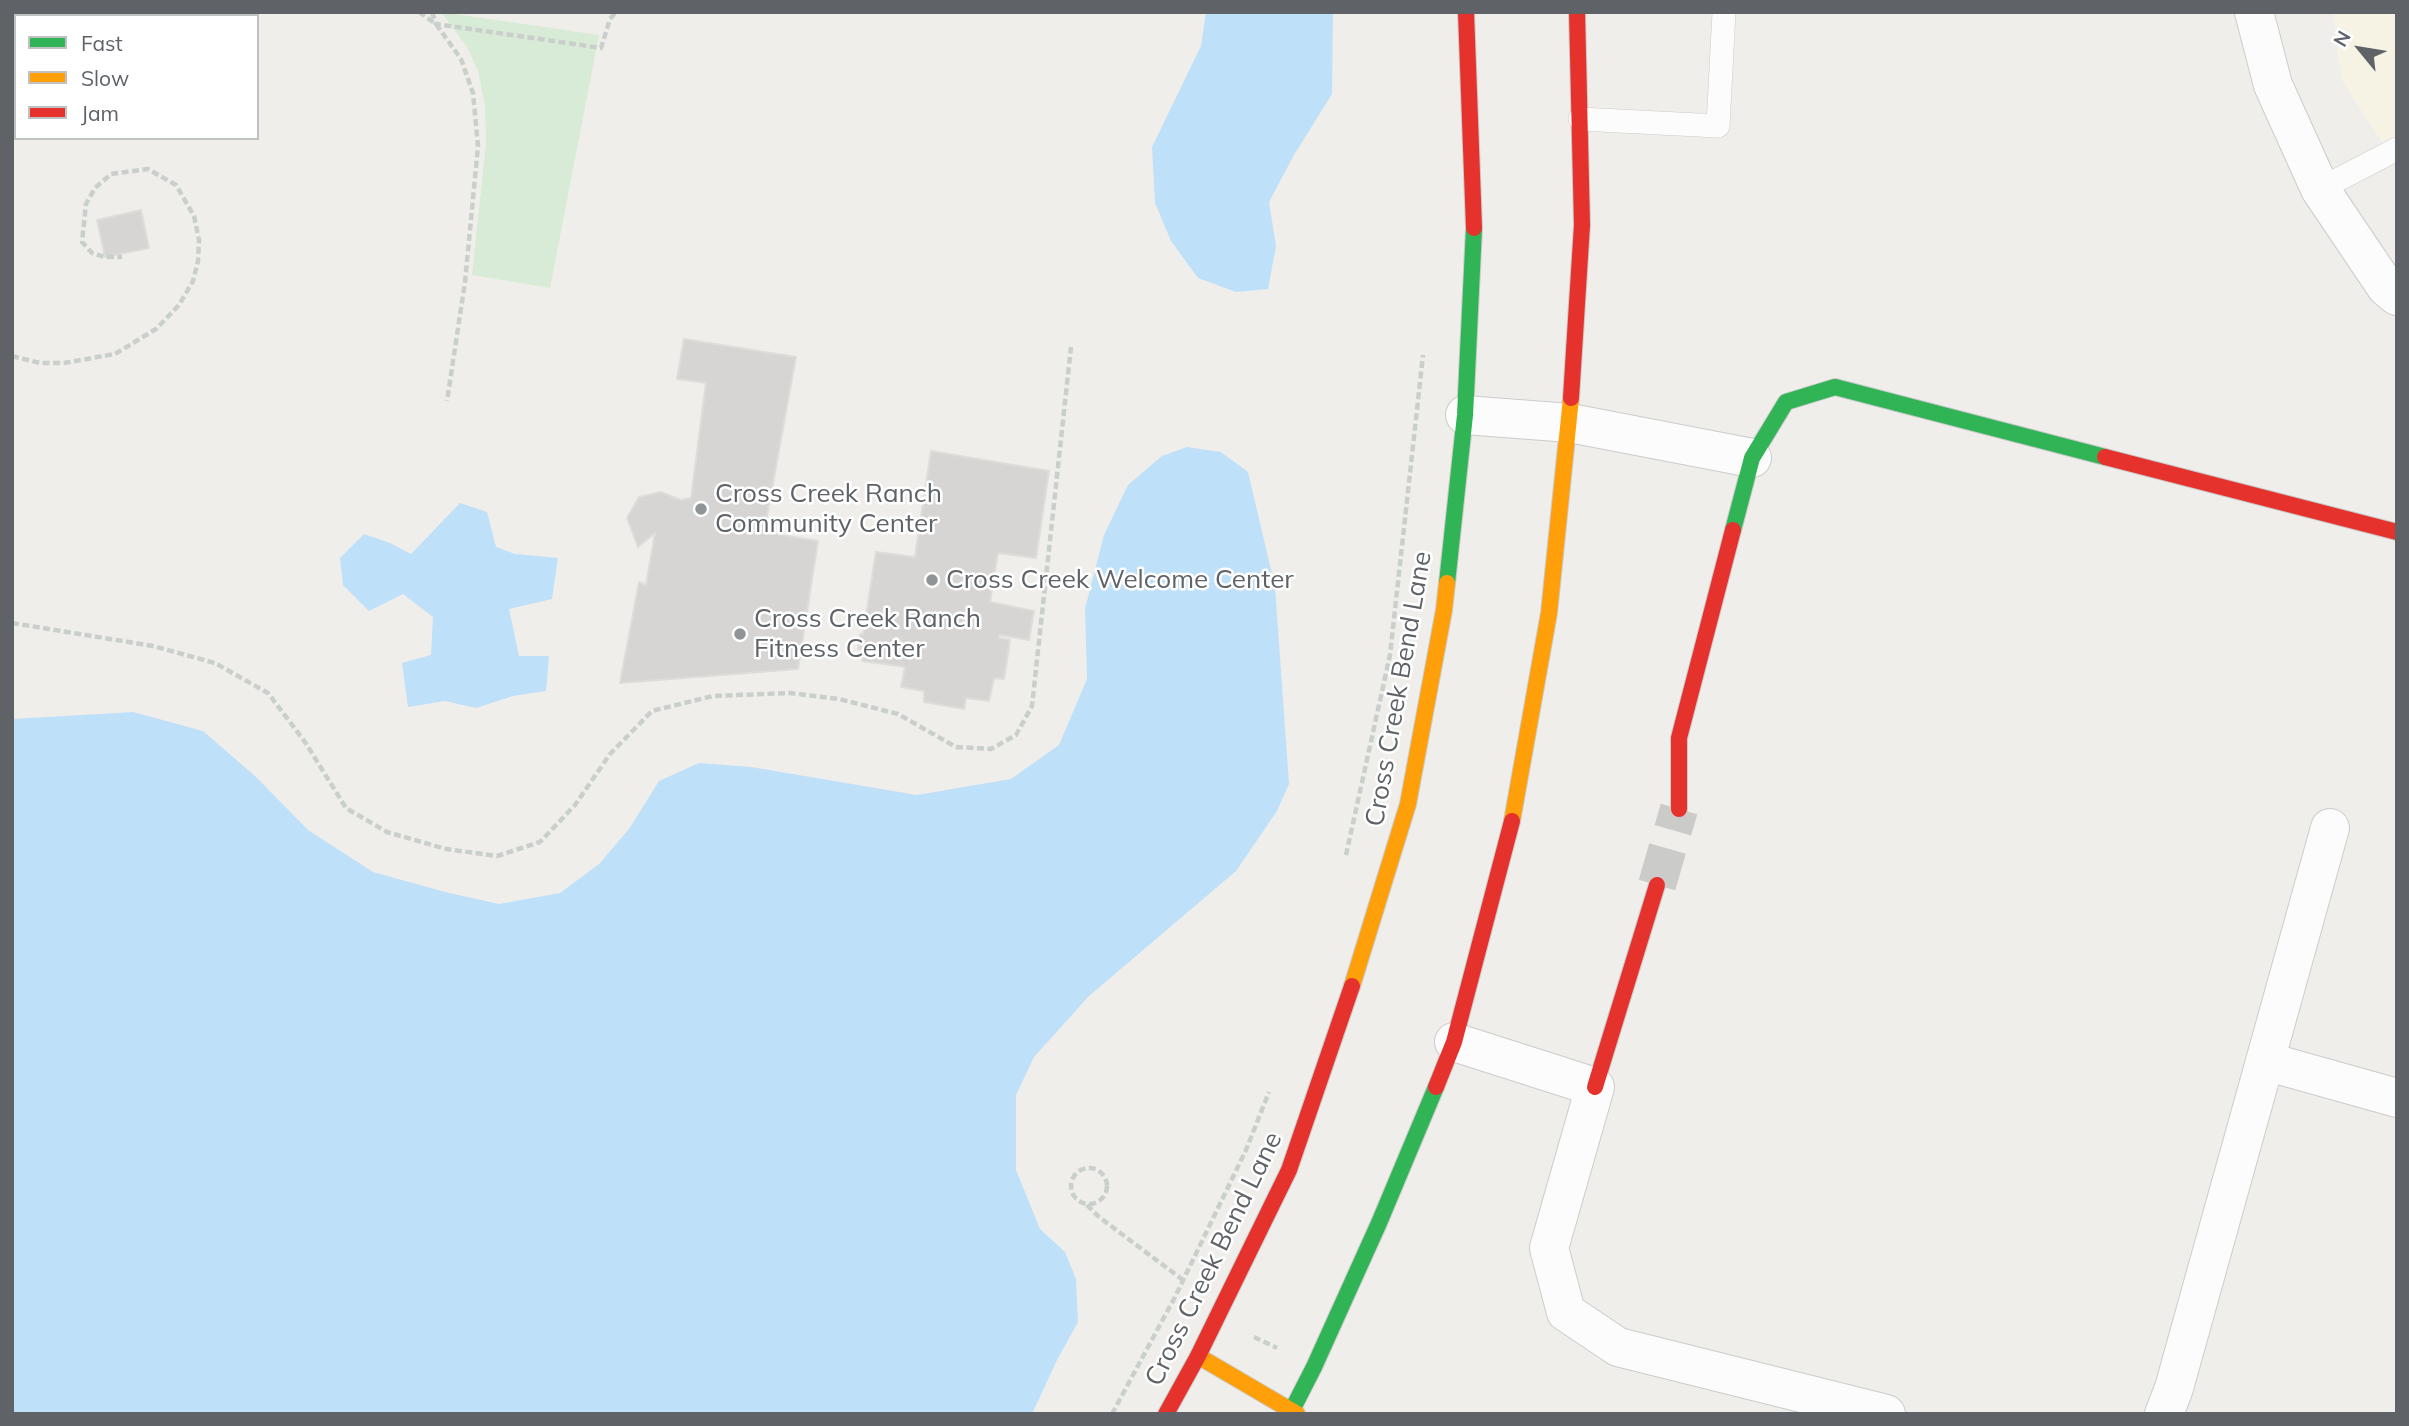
<!DOCTYPE html>
<html>
<head>
<meta charset="utf-8">
<style>
  body { margin:0 }
  #map { position:relative; width:2409px; height:1426px; overflow:hidden; background:#efeeea; font-family:Mulish,sans-serif }
  canvas { display:block }
  .frame { position:absolute; inset:0; border:14px solid #5f6368; pointer-events:none }
  .legend { position:absolute; left:14px; top:14px; width:245px; height:126px; box-sizing:border-box; background:#fff; border:2px solid #bfc1c3; margin:0; padding:9px 12px; list-style:none; font-size:21px; color:#5f6368 }
  .legend li { display:flex; align-items:center; gap:14px; height:35px }
  .legend b { width:35px; border:2px solid #bfc1c3 }
  .north { position:absolute; left:2325px; top:14px; width:70px; height:70px; -webkit-text-stroke:5px #fff; paint-order:stroke; rotate:300deg; font-size:19px; font-weight:700; line-height:28px; text-align:center; color:#5f6368 }
  .north::after { content:''; display:block; margin:auto; width:24px; height:32px; background:#5f6368; clip-path:polygon(50% 0,100% 100%,50% 72%,0 100%) }
</style>
</head>
<body>
<div id="map">
<canvas width="2409" height="1426"></canvas>
<div class="frame"></div>
<ul class="legend">
<li><b style="height:9px;background:#30b455"></b>Fast</li>
<li><b style="height:9px;background:#ff9f0a"></b>Slow</li>
<li><b style="height:9px;background:#e5322d"></b>Jam</li>
</ul>
<div class="north">N</div>
</div>
<script>
const ctx = document.querySelector('canvas').getContext('2d');
ctx.lineJoin = 'round';
function fill(path, color) {
  ctx.fillStyle = color;
  ctx.fill(path, 'evenodd');
}
function toPath(rows) {
  const path = new Path2D();
  for (const r of rows) {
    if (r.length === 3) {
      path.moveTo(r[0] + r[2], r[1]);
      path.arc(r[0], r[1], r[2], 0, 2 * Math.PI);
      continue;
    }
    path.moveTo(r[0], r[1]);
    for (let i = 2; i < r.length; i += 2) path.lineTo(r[i], r[i + 1]);
  }
  return path;
}
function stroke(path, color, width, dash) {
  ctx.strokeStyle = color;
  ctx.lineWidth = width;
  ctx.lineCap = dash ? 'butt' : 'round';
  ctx.setLineDash(dash || []);
  ctx.stroke(path);
}
function write(font, color, halo, rows, align = 'center') {
  ctx.font = font + ' Mulish,sans-serif';
  ctx.lineWidth = 5;
  ctx.setLineDash([]);
  ctx.textBaseline = 'middle';
  ctx.strokeStyle = halo;
  ctx.fillStyle = color;
  for (const [text, x, y, turn = 0] of rows) {
    ctx.save();
    ctx.translate(x, y);
    ctx.rotate((+turn || 0) * Math.PI / 180);
    ctx.textAlign = isNaN(turn) ? turn : align;
    if (halo) ctx.strokeText(text, 0, 0);
    ctx.fillText(text, 0, 0);
    ctx.restore();
  }
}
fill(toPath([
  [2333,12,2397,12,2397,165,2341,79]
]), '#f7f3e4');
fill(toPath([
  [441,12,599,35,550,288,472,275,486,143,485,105,478,71,467,47]
]), '#d8ebd6');
fill(toPath([
  [1206,12,1333,12,1332,94,1294,155,1269,202,1276,246,1268,289,1236,292,1198,278,1171,241,1155,203,1152,147,1201,46],
  [1187,447,1221,452,1248,472,1275,587,1289,784,1277,811,1236,871,1089,996,1034,1057,1016,1095,1016,1170,1040,1229,1065,1252,1076,1279,1078,1322,1057,1360,1032,1414,12,1414,12,719,133,712,203,731,256,777,308,830,373,872,449,893,499,904,560,893,599,864,629,829,659,781,699,763,751,767,917,795,1011,779,1059,745,1087,679,1085,609,1104,535,1128,485,1162,456],
  [460,503,487,512,496,547,515,554,558,558,552,599,509,609,519,656,549,656,546,691,513,696,476,708,445,701,408,707,402,663,431,655,433,617,403,594,369,611,343,585,340,558,364,534,390,543,411,554]
]), '#bfe0f9');
const building = toPath([
  [141,210,149,248,105,257,97,220,141,210],
  [684,339,796,357,764,532,818,541,798,669,620,683,639,582,646,585,655,533,638,547,627,518,639,497,661,492,681,500,691,498,706,383,677,379,684,339],
  [931,451,1049,471,1036,558,998,553,990,602,1034,611,1029,640,1000,635,999,638,1010,640,1004,679,994,678,989,701,966,698,964,709,924,702,924,691,901,687,905,667,862,661,864,650,858,649,860,634,863,634,876,552,915,557,931,451]
]);
fill(building, '#d6d5d3');
stroke(building, '#deddd9', 2);
stroke(toPath([
  [1657,885,1679,809]
]), '#cbcbca', 38, [38, 19]);
const lane = toPath([
  [1580,119,1718,126,1724,12],
  [2320,189,2397,149]
]);
const street = toPath([
  [2254,12,2273,85,2320,189,2386,287,2397,296],
  [1465,415,1570,423,1752,458],
  [1454,1042,1595,1087,1549,1248,1566,1312,1618,1347,1886,1414],
  [2265,1061,2397,1098],
  [2164,1414,2174,1388,2330,828]
]);
const fast = toPath([
  [1733,530,1752,458,1786,402,1835,387,2105,457],
  [1447,583,1465,415,1474,228],
  [1290,1414,1314,1367,1379,1223,1436,1087]
]);
const slow = toPath([
  [1512,821,1549,613,1571,398],
  [1352,986,1408,804,1444,610,1447,583],
  [1198,1356,1297,1414]
]);
const jam = toPath([
  [1466,12,1474,228],
  [1571,398,1582,225,1577,12],
  [2105,457,2397,532],
  [1679,809,1679,738,1733,530],
  [1436,1087,1454,1042,1512,821],
  [1595,1087,1657,885],
  [1166,1414,1198,1356,1289,1170,1352,986]
]);
stroke(lane, '#cbcccc', 24);
stroke(street, '#cbcccc', 40);
stroke(fast, '#cacacb', 18);
stroke(slow, '#cacacb', 18);
stroke(jam, '#cacacb', 18);
stroke(toPath([
  [419,12,436,24,461,59,473,93,478,146,465,282,447,401],
  [432,12,436,24,601,48,610,19,616,12],
  [12,356,40,363,64,363,115,354,156,329,179,305,193,281,198,261,199,240,194,216,176,185,148,169,111,174,95,188,86,204,82,242,92,253,105,257,122,257],
  [12,623,153,646,215,663,268,693,305,742,346,808,387,832,446,849,497,856,540,842,575,805,610,754,652,711,713,696,790,693,839,699,898,714,956,747,991,749,1016,735,1032,706,1071,347],
  [1346,855,1390,655,1423,355],
  [1089,1186,18],
  [1087,1205,1099,1217,1183,1280],
  [1254,1337,1277,1348],
  [1112,1414,1175,1297,1246,1150,1269,1092]
]), '#cacfcc', 4.5, [7, 3.5]);
stroke(lane, '#fdfcfc', 23);
stroke(street, '#fdfcfc', 38);
stroke(fast, '#30b455', 16);
stroke(slow, '#ff9f0a', 16);
stroke(jam, '#e5322d', 16);
for (const [x, y, r, color] of [
  [701,509,7,"#919496"],
  [932,580,7,"#919496"],
  [740,634,7,"#919496"]
]) {
  const dot = new Path2D();
  dot.arc(x, y, r, 0, 2 * Math.PI);
  ctx.fillStyle = color;
  ctx.fill(dot);
  stroke(dot, '#fff', 2.5);
}
write('26px', '#5f6368', '#fff', [
  ["Cross Creek Ranch",715,494],
  ["Community Center",715,524],
  ["Cross Creek Welcome Center",946,580],
  ["Cross Creek Ranch",754,619],
  ["Fitness Center",754,649]
], 'left');
write('26px', '#5f6368', '#fff', [
  ["Cross Creek Bend Lane",1399,689,-80],
  ["Cross Creek Bend Lane",1214,1259,-64]
]);
</script>
</body>
</html>
